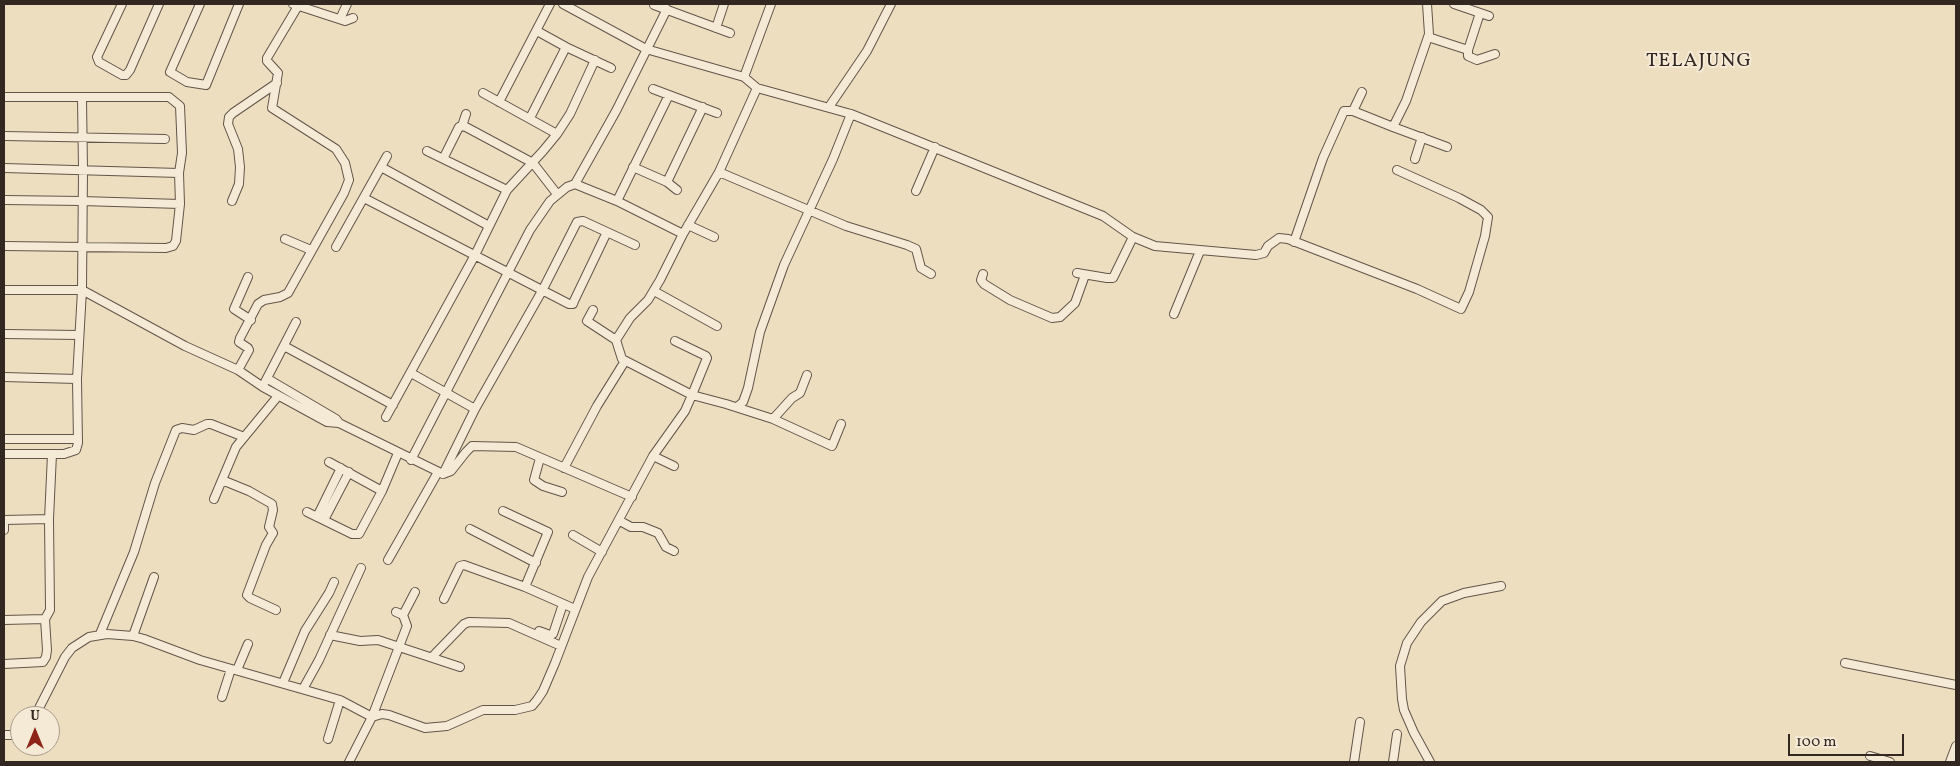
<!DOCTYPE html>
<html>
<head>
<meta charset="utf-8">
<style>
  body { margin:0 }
  #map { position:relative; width:1960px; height:766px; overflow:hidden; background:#eedec0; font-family:Vollkorn,serif }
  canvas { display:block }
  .frame { position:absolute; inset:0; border:5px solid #332721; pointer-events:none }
  .north { position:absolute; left:10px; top:706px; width:50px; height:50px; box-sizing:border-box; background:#f4ead6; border:1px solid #a79c8e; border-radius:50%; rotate:0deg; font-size:14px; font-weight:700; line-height:20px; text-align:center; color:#332721 }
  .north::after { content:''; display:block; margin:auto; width:18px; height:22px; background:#8f2418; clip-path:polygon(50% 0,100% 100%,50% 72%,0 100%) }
  .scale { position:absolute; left:1788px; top:734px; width:116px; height:22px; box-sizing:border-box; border:2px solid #332721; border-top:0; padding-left:6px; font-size:15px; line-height:18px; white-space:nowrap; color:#332721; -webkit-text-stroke:4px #f4ead6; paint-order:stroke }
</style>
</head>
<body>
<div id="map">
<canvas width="1960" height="766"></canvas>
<div class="frame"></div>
<div class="north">U</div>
<div class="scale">100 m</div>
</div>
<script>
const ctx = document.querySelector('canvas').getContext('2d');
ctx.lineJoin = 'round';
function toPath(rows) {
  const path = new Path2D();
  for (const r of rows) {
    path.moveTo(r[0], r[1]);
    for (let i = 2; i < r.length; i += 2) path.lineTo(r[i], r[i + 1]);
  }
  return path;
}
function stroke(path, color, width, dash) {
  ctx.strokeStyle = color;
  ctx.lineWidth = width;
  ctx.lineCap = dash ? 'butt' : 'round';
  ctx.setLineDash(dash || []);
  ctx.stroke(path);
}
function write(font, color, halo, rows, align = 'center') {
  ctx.font = font + ' Vollkorn,serif';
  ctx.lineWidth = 4;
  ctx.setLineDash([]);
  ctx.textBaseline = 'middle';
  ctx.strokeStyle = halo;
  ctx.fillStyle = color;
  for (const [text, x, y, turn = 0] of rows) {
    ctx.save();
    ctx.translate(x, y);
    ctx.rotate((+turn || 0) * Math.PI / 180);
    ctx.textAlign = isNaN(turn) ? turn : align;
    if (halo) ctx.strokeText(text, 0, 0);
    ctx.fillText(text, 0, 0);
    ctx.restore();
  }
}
const street = toPath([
  [122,4,97,57,99,62,122,75,126,75,130,70,159,4],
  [200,4,170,72,187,82,206,85,239,4],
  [293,4,345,21,353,18],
  [563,4,646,49,744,77,757,88,851,114,1103,216,1133,237,1155,246,1256,255,1264,253,1268,246,1279,238,1288,239,1417,289,1461,309,1469,292,1485,236,1488,217,1481,210,1459,198,1397,170],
  [1454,4,1489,16],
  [654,5,730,33],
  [1480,13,1468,50,1468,56,1477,60,1495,54],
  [340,19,347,4],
  [716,28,724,4],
  [537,31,566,47,611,68],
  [1428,37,1468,50],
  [744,77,771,4],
  [653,89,717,113],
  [4,97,169,97,180,106,182,153,179,173,180,204,176,241,173,246,166,248,4,246],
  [499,102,550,4],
  [829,107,867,51,891,4],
  [1353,111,1362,92],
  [530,118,566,47],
  [462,126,466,114],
  [1393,127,1447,147],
  [557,134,570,114,595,60],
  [4,136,165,139],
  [427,151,507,190],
  [444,157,459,127,464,126,533,163,557,194],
  [1415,159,1422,137],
  [381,167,489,226],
  [633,167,667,182,677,190],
  [4,168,179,173],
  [719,172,846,226,907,245,916,249,921,268,931,274],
  [667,182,703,107],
  [575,184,617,201,683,234],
  [916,191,935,147],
  [364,198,569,304,573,304,574,301,607,232],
  [4,200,82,201,180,204],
  [232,201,239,184,240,167,238,149,228,124,229,117,233,113,277,83],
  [617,201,669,95],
  [688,225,714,237],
  [285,239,311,250],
  [1294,242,1323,158,1344,111,1353,111,1393,127,1406,101,1429,34,1427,4],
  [336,247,387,156],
  [1077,273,1107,278,1113,278,1133,237],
  [983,274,981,280,984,284,1010,300,1052,318,1060,317,1075,303,1085,275],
  [248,277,234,309,251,320],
  [4,290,82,290,185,346,238,370,263,387,327,422,339,423],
  [654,291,717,326],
  [593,310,587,321,616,340],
  [1174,314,1200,251],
  [4,334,79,335],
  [675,341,706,356,707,358,692,395,726,404,773,419,832,446,841,424],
  [284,346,393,405],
  [238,370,249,350,248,348,239,342,240,338,258,304,264,300,280,297,288,293,344,193,349,180,345,163,336,149,272,108,278,73,267,61,267,58,298,6],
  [411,373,475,409],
  [4,377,77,379],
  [268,379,336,419,339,423,443,474],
  [265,382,296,322],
  [737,407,743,402,748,388,760,332,784,265,833,159,851,114],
  [386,417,475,255,507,190,543,151,557,134,483,93],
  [773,419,792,398,800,393,807,375],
  [4,439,78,439],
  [4,454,64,454,76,450,78,443,77,379,82,290,83,170,82,98],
  [653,456,674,466],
  [540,458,534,480,543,486,562,492],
  [411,460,530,230,550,201,567,187,575,184,616,111,667,9],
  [329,462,382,491],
  [564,468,597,406,625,361],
  [443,474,475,409,542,291,577,222,583,221,635,245],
  [443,474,451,471,466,452,472,446,516,447,632,497],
  [222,480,249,491,272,504,273,510,269,527,273,533,266,545,247,595,250,598,276,610],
  [214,499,236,447,278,396],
  [503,511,548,532,525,587],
  [307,512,352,534,359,534,382,491,398,453],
  [317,517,341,468],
  [4,520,49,519],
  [324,520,349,472],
  [620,521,631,527,643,527,658,533,666,547,674,551],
  [470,529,536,563],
  [4,530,4,520],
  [573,535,602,552],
  [388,560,438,472],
  [444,599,460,566,464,565,525,587,575,609],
  [403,615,415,592],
  [4,620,45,619,50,610,49,519,52,454],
  [539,631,550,635,553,634,563,604],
  [100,634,134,552,155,483,176,430,182,428,194,430,207,424,211,424,244,437],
  [330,635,360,641,378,640,460,667],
  [133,636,154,577],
  [432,657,464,624,469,622,509,623,561,646],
  [1845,663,1956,685],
  [4,664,43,662,46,657,47,650,45,619],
  [237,670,248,644],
  [283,683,305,631,329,593,334,582],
  [303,689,319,660,361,568],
  [222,697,231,669],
  [35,716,65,657,72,648,89,637,107,634,133,636,144,639,200,660,340,700,372,717,382,714,389,715,425,728,447,726,483,710,515,710,532,706,537,700,543,691,555,663,588,577,653,456,685,411,692,395,622,359,616,340,630,318,648,300,660,280,683,234,719,172,757,88],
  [4,735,14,735,20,732],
  [328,739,340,700],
  [1870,756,1890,762],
  [349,762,372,717,407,626,403,615,396,612],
  [1354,762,1360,722],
  [1393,762,1397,734],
  [1430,762,1414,733,1404,710,1402,699,1400,666,1407,643,1421,622,1442,601,1464,593,1501,586],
  [1950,762,1956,746]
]);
stroke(street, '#625549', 10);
stroke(street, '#f4ead6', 8);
ctx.letterSpacing = '1px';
write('20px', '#332721', '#f4ead6', [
  ["TELAJUNG",1699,62]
]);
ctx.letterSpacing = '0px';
</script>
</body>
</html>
